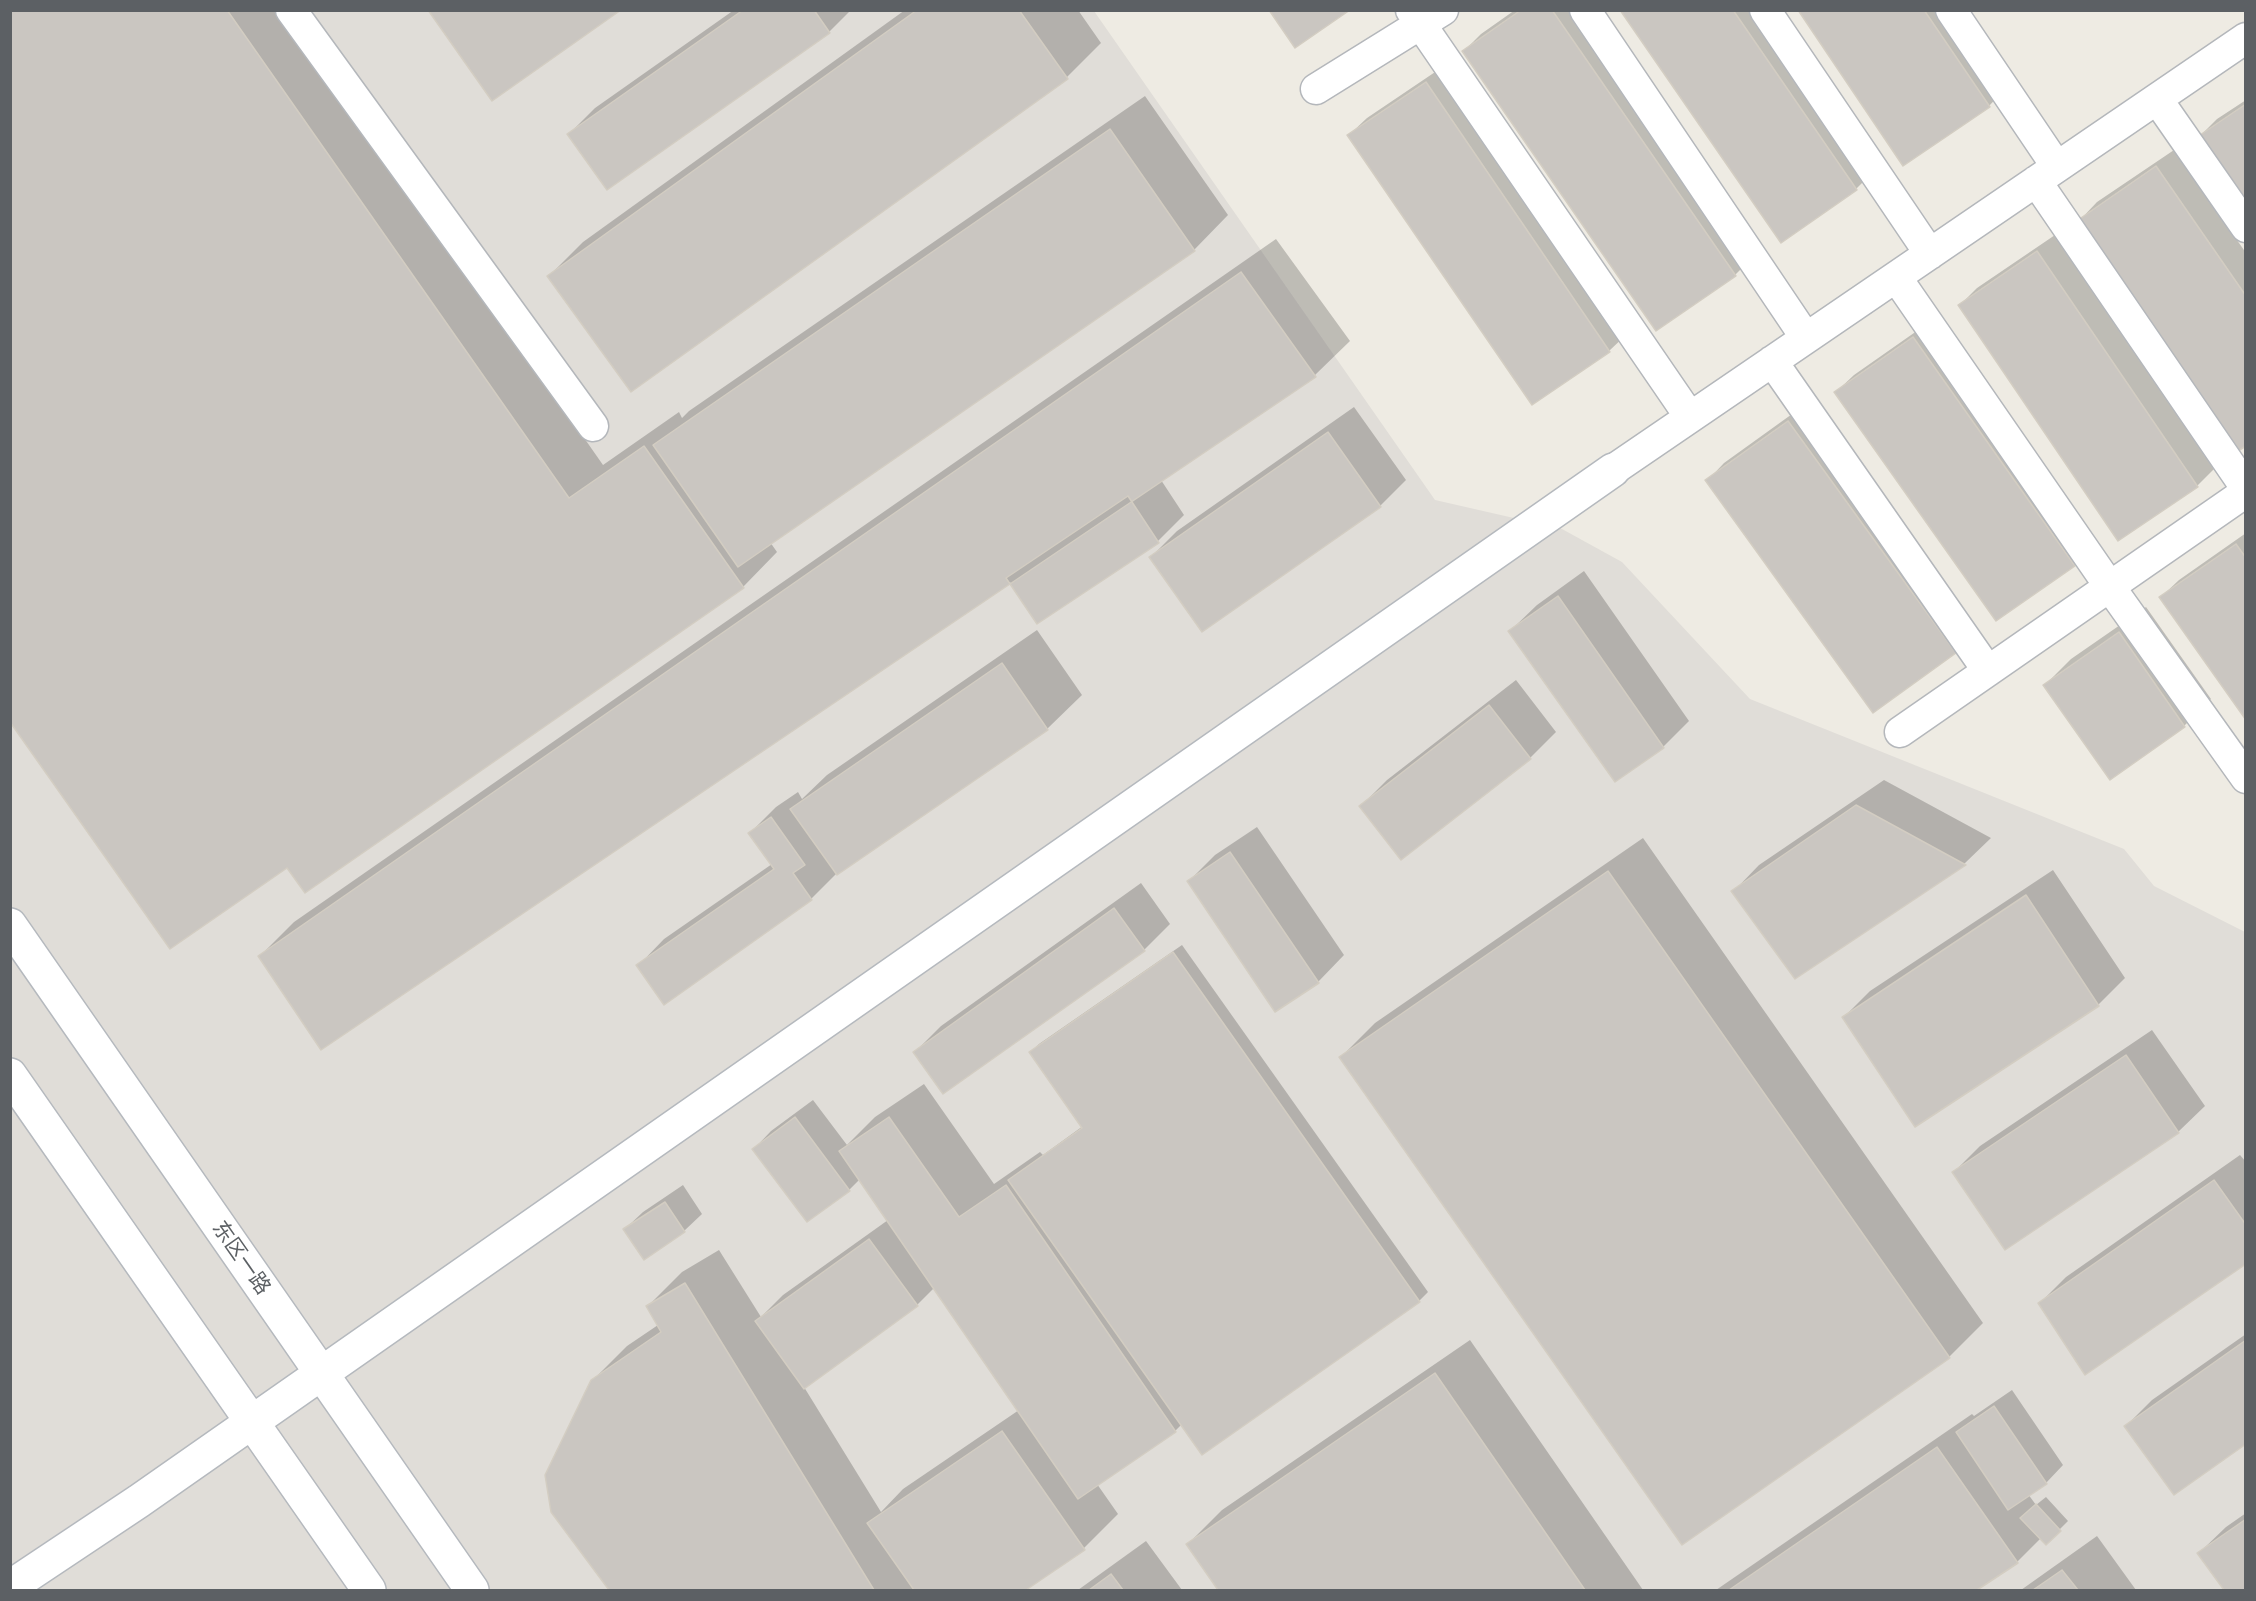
<!DOCTYPE html>
<html>
<head>
<meta charset="utf-8">
<style>
  body { margin:0 }
  #map { position:relative; width:2256px; height:1601px; overflow:hidden; background:#eeebe3; font-family:"Work Sans",sans-serif }
  canvas { display:block }
  .frame { position:absolute; inset:0; border:12px solid #5c6064; pointer-events:none }
</style>
</head>
<body>
<div id="map">
<canvas width="2256" height="1601"></canvas>
<div class="frame"></div>
</div>
<script>
const ctx = document.querySelector('canvas').getContext('2d');
ctx.lineJoin = 'round';
function fill(path, color) {
  ctx.fillStyle = color;
  ctx.fill(path, 'evenodd');
}
function toPath(rows) {
  const path = new Path2D();
  for (const r of rows) {
    path.moveTo(r[0], r[1]);
    for (let i = 2; i < r.length; i += 2) path.lineTo(r[i], r[i + 1]);
  }
  return path;
}
function stroke(path, color, width, dash) {
  ctx.strokeStyle = color;
  ctx.lineWidth = width;
  ctx.lineCap = dash ? 'butt' : 'round';
  ctx.setLineDash(dash || []);
  ctx.stroke(path);
}
function write(font, color, halo, rows, align = 'center') {
  ctx.font = font + ' "Work Sans","Noto Sans SC",sans-serif';
  ctx.lineWidth = 4.5;
  ctx.setLineDash([]);
  ctx.textBaseline = 'middle';
  ctx.strokeStyle = halo;
  ctx.fillStyle = color;
  for (const [text, x, y, turn = 0] of rows) {
    ctx.save();
    ctx.translate(x, y);
    ctx.rotate((+turn || 0) * Math.PI / 180);
    ctx.textAlign = isNaN(turn) ? turn : align;
    if (halo) ctx.strokeText(text, 0, 0);
    ctx.fillText(text, 0, 0);
    ctx.restore();
  }
}
fill(toPath([
  [11,11,1094,11,1435,500,1562,529,1622,562,1750,699,2124,849,2154,886,2245,932,2245,1590,11,1590]
]), '#e0ddd8');
fill(toPath([
  [10,10,285,10,603,465,679,412,682,418,689,411,1145,96,1228,215,1194,250,770,542,777,552,743,587,305,891,287,866],
  [734,10,851,10,829,32,569,134,595,108],
  [905,10,1078,10,1101,43,1067,77,632,390,549,276,583,242],
  [1515,10,1582,10,1752,258,1735,275,1464,51,1481,34],
  [1622,10,1763,10,1874,171,1856,189,1782,241],
  [1800,10,1954,10,2006,88,1989,106],
  [1444,66,1627,334,1609,351,1349,135,1367,118],
  [2246,100,2246,204,2199,137,2217,119],
  [2174,150,2246,253,2246,444,2080,220,2097,202],
  [2055,235,2214,469,2197,486,1960,305,1977,288],
  [1276,239,1350,341,1315,375,1161,480,1184,515,1158,541,1038,622,1010,582,260,956,294,922],
  [1931,321,2092,548,2074,565,1836,392,1854,375],
  [1806,404,1973,635,1955,652,1873,711,1707,481,1724,463],
  [1354,407,1406,480,1380,506,1151,557,1177,531],
  [2246,533,2246,718,2161,597,2179,580],
  [1584,571,1689,721,1663,747,1510,631,1537,605],
  [2146,607,2211,699,2184,726,2110,778,2045,685,2071,659],
  [1037,630,1082,695,1047,729,837,873,811,899,638,966,664,939,772,864,750,833,776,807,798,792,802,799,827,775],
  [1516,680,1556,732,1530,758,1402,858,1361,806,1387,780],
  [1884,780,1991,838,1965,863,1796,977,1733,892,1759,865],
  [1257,827,1344,955,1318,982,1188,882,1215,855],
  [1643,838,1983,1323,1949,1357,1341,1057,1375,1023],
  [2053,870,2125,978,2098,1005,1915,1125,1844,1017,1870,991],
  [1141,883,1170,924,1144,950,915,1052,941,1026],
  [1182,945,1428,1292,1419,1301,1202,1453,1182,1424,1175,1431,1097,1484,1118,1514,1084,1548,1023,1590,611,1590,552,1511,592,1381,627,1346,658,1325,648,1306,682,1272,719,1250,761,1317,783,1295,888,1220,860,1179,849,1190,807,1220,754,1149,771,1131,813,1100,847,1145,875,1117,924,1084,994,1184,1040,1152,1043,1155,1083,1126,1031,1052,1039,1044],
  [934,1288,1019,1410,903,1489,881,1512,804,1387,917,1305],
  [2152,1030,2205,1106,2178,1132,1954,1172,1980,1146],
  [2240,1155,2246,1162,2246,1262,2040,1303,2066,1277],
  [683,1185,702,1214,684,1231,625,1229,643,1212],
  [2246,1334,2246,1443,2126,1426,2152,1400],
  [1470,1340,1643,1590,1220,1590,1188,1544,1222,1510],
  [2012,1390,2063,1465,2046,1483,2028,1494,2036,1505,2046,1497,2068,1521,2046,1543,2041,1538,2017,1562,1975,1590,1716,1590,1972,1414,1974,1416],
  [2246,1513,2246,1590,2226,1590,2199,1553,2226,1527],
  [2097,1536,2136,1590,2021,1590],
  [1146,1541,1182,1590,1078,1590]
]), '#0003');
const building = toPath([
  [10,10,227,10,569,498,644,446,744,588,305,893,287,868,170,949,10,722,10,10],
  [428,10,621,10,492,101,428,10],
  [743,10,814,10,830,33,607,190,567,134,743,10],
  [917,10,1019,10,1068,79,631,392,547,276,917,10],
  [1269,10,1350,10,1295,48,1269,10],
  [1521,10,1552,10,1736,276,1656,331,1462,51,1521,10],
  [1620,10,1733,10,1857,190,1781,243,1620,10],
  [1798,10,1924,10,1990,107,1903,166,1798,10],
  [1426,82,1610,352,1532,405,1347,135,1426,82],
  [2246,104,2246,207,2197,137,2246,104],
  [1110,129,1195,251,738,567,653,445,1110,129],
  [2156,166,2246,296,2246,446,2238,451,2078,220,2156,166],
  [2037,251,2198,487,2118,541,1958,305,2037,251],
  [1241,272,1316,377,321,1050,258,956,1241,272],
  [1913,337,2075,566,1996,621,1834,392,1913,337],
  [1788,421,1956,653,1873,713,1705,480,1788,421],
  [1328,432,1381,507,1202,632,1149,557,1328,432],
  [1128,496,1159,543,1037,624,1006,578,1128,496],
  [2236,544,2246,558,2246,720,2159,597,2236,544],
  [1558,596,1664,748,1615,782,1508,631,1558,596],
  [2119,632,2185,727,2110,780,2043,685,2119,632],
  [1002,663,1048,730,837,875,790,809,1002,663],
  [1489,705,1531,759,1401,860,1359,806,1489,705],
  [1856,805,1966,865,1795,979,1731,891,1856,805],
  [771,817,805,865,793,873,812,900,664,1005,636,965,774,869,748,833,771,817],
  [1230,852,1319,983,1275,1012,1187,881,1230,852],
  [1608,871,1950,1358,1682,1545,1339,1057,1608,871],
  [2026,895,2099,1006,1915,1127,1842,1017,2026,895],
  [1114,908,1145,951,943,1094,913,1052,1114,908],
  [1173,952,1420,1302,1202,1455,1008,1180,1082,1128,1029,1052,1173,952],
  [2126,1055,2179,1133,2005,1250,1952,1172,2126,1055],
  [795,1117,850,1191,807,1222,752,1149,795,1117],
  [889,1117,959,1217,1006,1185,1176,1432,1078,1499,839,1151,889,1117],
  [2214,1180,2246,1225,2246,1264,2085,1375,2038,1303,2214,1180],
  [665,1202,685,1232,644,1260,623,1229,665,1202],
  [869,1239,918,1306,804,1389,755,1321,869,1239],
  [685,1283,874,1590,609,1590,551,1512,545,1475,591,1380,661,1332,646,1306,685,1283],
  [2246,1340,2246,1444,2174,1495,2124,1426,2246,1340],
  [1435,1373,1585,1590,1218,1590,1186,1544,1435,1373],
  [1994,1406,2047,1484,2008,1510,1956,1432,1994,1406],
  [1002,1431,1085,1550,1026,1590,914,1590,867,1523,1002,1431],
  [1937,1447,2018,1563,1977,1590,1729,1590,1937,1447],
  [2036,1504,2061,1531,2046,1545,2020,1518,2036,1504],
  [2246,1519,2246,1590,2224,1590,2197,1553,2246,1519],
  [2062,1570,2078,1590,2033,1590,2062,1570],
  [1111,1574,1123,1590,1089,1590,1111,1574]
]);
fill(building, '#cac6c1');
stroke(building, '#d3cdc2', 1.5);
const street = toPath([
  [291,10,593,426],
  [1411,10,1690,417],
  [1585,10,1806,338],
  [1765,10,1930,254],
  [1951,10,2057,167],
  [1316,89,1443,10],
  [2157,99,2246,227],
  [2036,181,2246,488],
  [1896,277,2110,587,2246,778],
  [1772,361,1988,671],
  [1613,470,2246,38],
  [1900,732,2246,492]
]);
const secondary = toPath([
  [10,925,472,1590],
  [10,1075,369,1590],
  [10,1587,139,1501,1613,470]
]);
stroke(street, '#b4b7bb', 33);
stroke(secondary, '#b5b9be', 36);
stroke(street, '#fff', 30);
stroke(secondary, '#fff', 33);
write('21px', '#5c6064', '#fff', [
  ["东区一路",241,1258,55]
]);
</script>
</body>
</html>
